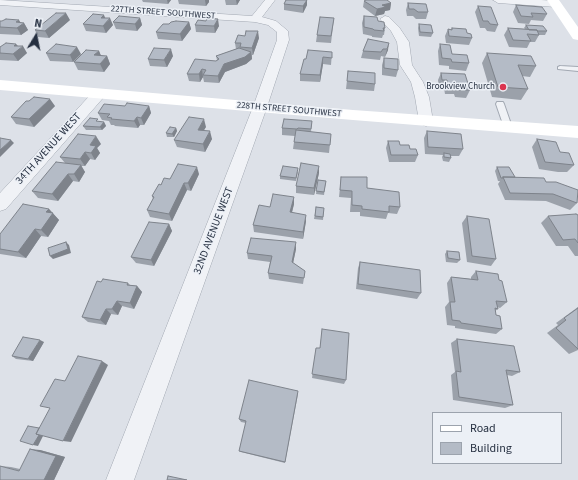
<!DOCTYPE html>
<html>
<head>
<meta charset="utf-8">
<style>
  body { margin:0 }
  #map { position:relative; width:578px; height:480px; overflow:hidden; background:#dde1e8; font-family:"Source Sans 3",sans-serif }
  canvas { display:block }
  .legend { position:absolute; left:432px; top:412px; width:130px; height:52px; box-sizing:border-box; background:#ecf0f6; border:1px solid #9ca3ad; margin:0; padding:5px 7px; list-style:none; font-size:12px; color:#252f40 }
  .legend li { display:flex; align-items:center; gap:8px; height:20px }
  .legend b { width:20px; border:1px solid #9ca3ad }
  .north { position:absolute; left:16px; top:16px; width:40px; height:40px; -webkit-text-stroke:3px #ecf0f6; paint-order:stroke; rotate:10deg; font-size:11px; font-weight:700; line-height:16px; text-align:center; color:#252f40 }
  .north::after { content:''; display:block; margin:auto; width:14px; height:18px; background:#252f40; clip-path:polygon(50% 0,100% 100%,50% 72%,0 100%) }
</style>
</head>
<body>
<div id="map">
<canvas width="578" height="480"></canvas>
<ul class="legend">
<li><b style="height:5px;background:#fff"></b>Road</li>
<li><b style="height:11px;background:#b4bbc6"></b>Building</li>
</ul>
<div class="north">N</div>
</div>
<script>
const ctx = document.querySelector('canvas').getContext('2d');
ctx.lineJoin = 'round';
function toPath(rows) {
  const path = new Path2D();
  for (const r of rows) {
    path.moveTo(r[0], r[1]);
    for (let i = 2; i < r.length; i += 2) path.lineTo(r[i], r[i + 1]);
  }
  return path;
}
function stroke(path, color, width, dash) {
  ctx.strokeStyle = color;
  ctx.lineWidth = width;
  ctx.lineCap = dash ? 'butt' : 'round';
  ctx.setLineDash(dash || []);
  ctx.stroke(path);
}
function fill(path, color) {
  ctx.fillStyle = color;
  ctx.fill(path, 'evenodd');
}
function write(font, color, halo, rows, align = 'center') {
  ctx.font = font + ' "Source Sans 3",sans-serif';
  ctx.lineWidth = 3;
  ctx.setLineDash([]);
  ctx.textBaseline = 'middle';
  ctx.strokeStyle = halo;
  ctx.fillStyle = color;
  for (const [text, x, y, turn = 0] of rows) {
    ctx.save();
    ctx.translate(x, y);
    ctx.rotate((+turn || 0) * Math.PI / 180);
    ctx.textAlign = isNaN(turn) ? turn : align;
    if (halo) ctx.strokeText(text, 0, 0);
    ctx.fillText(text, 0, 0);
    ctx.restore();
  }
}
const service = toPath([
  [560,66,578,67,578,71,558,69,558,67,560,66],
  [497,102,503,102,504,104,512,127,511,129,508,129,504,127,496,104,497,102]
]);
const minor = toPath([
  [0,0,252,16,265,0,275,0,262,17,276,21,288,31,289,40,267,107,134,480,106,480,253,107,277,40,277,32,268,25,255,22,0,5,0,0],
  [493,0,541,0,556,1,561,4,556,7,498,3,493,0],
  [385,16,389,17,399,27,409,42,412,65,423,82,429,97,433,121,431,124,426,126,421,124,419,121,415,97,411,82,400,65,397,42,391,31,380,19,385,16],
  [98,91,103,92,105,95,103,98,6,209,0,211,0,193,93,92,98,91]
]);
stroke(service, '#a2a8b2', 2);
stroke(minor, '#a2a8b2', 1);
fill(service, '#f0f2f6');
fill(minor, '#f0f2f6');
fill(toPath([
  [547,0,559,0,578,27,578,40,573,39,547,0],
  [0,80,353,110,578,126,578,138,353,120,0,90,0,80]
]), '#fff');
fill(toPath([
  [142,0,171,0,168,4,143,2],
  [178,0,209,0,209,2,206,6,179,4],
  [225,0,240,0,237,5,226,5],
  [286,0,307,0,307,5,303,13,284,10,284,4],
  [364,1,391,3,390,10,385,11,384,14,375,16,363,7],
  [408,3,428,12,426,19,416,19,413,16,407,16,406,10],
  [516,5,547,14,543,21,531,20,529,24,518,23,513,12],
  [478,6,498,25,495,32,487,31,485,28,480,28,475,12],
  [364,16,378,21,385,28,384,35,383,35,382,38,372,37,372,36,363,34,362,23],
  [105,18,113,25,106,33,86,31,83,24],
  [140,18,142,25,137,31,116,29,113,22],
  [334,18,331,43,316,42,317,35],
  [70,20,49,38,38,37,35,30],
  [0,21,24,23,28,30,21,35,0,34],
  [189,22,191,29,182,41,158,39,156,32,169,24],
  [419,24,433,33,431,37,419,36,418,28],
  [195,25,219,26,215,33,196,32],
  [526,25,547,31,545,35,539,35,535,42,530,42,527,48,509,47,504,35,508,28,525,29,524,28],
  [452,28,472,38,469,45,446,43,445,36,448,29,451,30],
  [259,38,253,55,252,55,252,59,246,64,225,72,219,83,204,82,203,77,200,82,189,81,187,74,216,61,217,60,216,56,236,49,235,43],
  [368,39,388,50,385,57,381,56,380,60,361,58,363,51],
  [16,44,18,46,27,53,18,61,0,60,0,47],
  [440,44,452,54,469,63,466,71,449,69,449,66,439,65,438,51],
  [99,51,101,56,107,56,110,64,104,72,78,70,74,62],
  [332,52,331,65,323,64,320,82,300,81,300,74,306,59],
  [46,53,81,54,73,62,50,61],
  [487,53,536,66,530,77,522,76,528,89,521,100,492,97,482,63],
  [173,56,167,67,150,66,148,59],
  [384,58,398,70,396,77,382,75,382,65],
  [348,71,375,84,374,91,346,89],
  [441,73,470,90,466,98,455,97,454,94,445,94,444,88,439,87,438,80],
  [29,101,55,106,34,127,16,124,11,117],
  [125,106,149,106,151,113,144,125,140,125,138,128,115,126,114,125,111,125,109,121,102,120,98,113],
  [312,121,311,132,331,134,329,153,293,149,294,142,295,136,282,135,282,128],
  [100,122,104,122,106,126,102,130,86,130,83,126],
  [206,127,203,130,212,139,205,152,177,147,174,140],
  [176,128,177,131,174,137,167,137,166,133],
  [427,131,463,149,459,156,451,156,451,158,449,162,443,161,442,157,443,155,425,154,424,138],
  [537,139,560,152,574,165,567,172,558,172,539,169,532,147],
  [388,141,410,149,418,155,415,162,389,162,386,148],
  [101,144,97,148,100,153,95,160,90,159,85,166,81,166,85,172,79,182,73,181,58,201,38,198,32,191,65,163,60,157],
  [497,167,515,177,546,182,577,203,570,210,546,201,505,200,498,184,500,181,498,181,495,171],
  [298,172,296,181,280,179,280,176],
  [319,173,314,195,296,193,296,186],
  [199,174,191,191,187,190,172,221,150,217,147,210,153,199,152,196,161,185,170,179],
  [341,177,367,188,400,207,397,214,388,213,386,219,360,216,360,212,350,212,351,198,339,197],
  [318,180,326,181,324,195,316,194],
  [294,197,294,204,292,213,306,221,303,239,254,232,253,225,270,207],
  [316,207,324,208,323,220,314,219],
  [49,209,59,220,48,237,41,236,26,258,0,254,0,234],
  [578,215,578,256,575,256,568,246,556,246,541,223,548,216],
  [467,216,496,259,491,266,467,262,462,223],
  [169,224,172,231,154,266,136,263,131,257],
  [296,249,293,263,305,271,303,284,269,279,268,273,270,262,248,259,247,253],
  [447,251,460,260,457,263,446,262,445,254],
  [360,262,421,293,417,299,356,289,358,268],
  [476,271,499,280,507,302,500,308,497,307,498,309,495,311,496,315,502,329,496,334,455,328,455,326,447,325,445,307,449,302,447,283,451,277,471,279,471,277],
  [101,282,128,283,130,285,137,286,142,292,134,309,122,306,118,315,111,314,106,325,88,322,82,317],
  [578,307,578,350,569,354,547,333,558,325,556,323],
  [322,329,346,380,344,384,312,378,316,348,320,348],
  [457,339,520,372,512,376,507,375,513,405,505,408,453,400,451,375,455,372,451,343],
  [44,342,33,361,16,359,12,356],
  [298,394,285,463,241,452,239,451,246,423,241,422,239,419],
  [40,450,65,457,54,480,0,466,11,467,20,469]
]), '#9ba1aa');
fill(toPath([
  [167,0,171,0,168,4],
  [205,0,209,0,209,2,206,6],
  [236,0,240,0,237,5],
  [307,0,307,5,303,13,303,6],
  [391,3,390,10,385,11,384,14,375,16,377,9,382,5],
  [66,13,70,20,49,38,45,31],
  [104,15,107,22,110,18,113,25,106,33,103,26,101,18],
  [140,18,142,25,137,31,135,24],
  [218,19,219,26,215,33,214,26],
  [19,20,22,25,24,23,28,30,21,35,17,28,16,22],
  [189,22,191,29,182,41,180,34],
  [258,31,259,38,253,55,252,48],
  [389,43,388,50,385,57,387,49],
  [16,44,20,49,23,46,27,53,18,61,13,54,14,46],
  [77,47,81,54,73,62,70,55],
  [171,49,173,56,167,67,164,60],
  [99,51,102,58,94,55],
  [251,52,252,59,246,64,225,72,219,83,218,76,224,64],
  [107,56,110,64,104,72,100,64],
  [323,57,323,64,320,82,320,75],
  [202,69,203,77,200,82,199,74],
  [50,99,55,106,34,127,29,119],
  [149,106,151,113,144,125,141,118],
  [137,117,140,125,138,128,134,121],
  [204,119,206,127,200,137,198,130],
  [104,122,106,126,102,130,100,127],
  [176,128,177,131,174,137,172,134],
  [210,131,212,139,205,152,203,144],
  [96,136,101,144,97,148,100,153,95,160,91,153,90,145],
  [11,140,14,143,0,157,0,150],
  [85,152,90,159,85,166,80,159],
  [81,165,85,172,79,182,74,174],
  [319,166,319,173,314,195,314,188],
  [197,167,199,174,191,191,188,183],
  [68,174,73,181,58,201,52,194],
  [184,183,187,190,172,221,169,214],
  [294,197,294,204,290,219,290,212],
  [49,209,59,220,48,237,41,230,46,212],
  [306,215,306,221,303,239,303,232],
  [169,224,172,231,154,266,151,260],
  [35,229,41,236,26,258,18,252],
  [66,242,69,245,71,253,53,259,50,256],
  [296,242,296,249,292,268,292,262],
  [137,286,142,292,134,309,130,303],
  [117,301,122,306,118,315,112,309],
  [106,309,111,314,106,325,100,320],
  [40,340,44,342,33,361,28,359],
  [102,361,108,365,71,442,63,441],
  [42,429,46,430,38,446,33,445],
  [30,449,40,450,65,457,54,480,44,480]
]), '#7e838b');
const building = toPath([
  [286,0,307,0,303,6,284,4,286,0],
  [366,0,387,0,391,3,382,5,386,7,377,9,364,1,366,0],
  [408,3,426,4,428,12,418,12,414,9,409,9,408,3],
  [516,5,542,7,547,14,531,13,533,17,521,16,516,5],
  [478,6,491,7,498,25,490,24,488,21,483,21,478,6],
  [56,13,66,13,45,31,35,30,56,13],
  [93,14,104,15,101,18,110,18,103,26,83,24,93,14],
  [119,16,140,18,135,24,113,22,119,16],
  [364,16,377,17,378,21,384,22,385,28,383,28,384,31,374,30,373,29,364,27,364,16],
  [320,17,334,18,331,36,317,35,320,17],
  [207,18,218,19,214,26,195,25,198,20,206,21,207,18],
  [6,19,19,20,16,22,24,23,17,28,0,27,0,21,2,21,6,19],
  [176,21,189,22,180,34,156,32,163,24,169,24,171,22,176,21],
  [419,24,431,25,433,33,420,32,419,24],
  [526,25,543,26,547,31,537,31,537,30,529,30,526,25],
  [452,28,466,29,467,33,471,34,472,38,449,36,448,29,452,30,452,28],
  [508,28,537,30,539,35,527,34,531,41,513,40,508,28],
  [246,31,258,31,252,48,240,47,241,43,235,43,238,35,245,36,246,31],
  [368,39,389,43,387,49,383,49,381,52,363,51,368,39],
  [6,43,16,44,14,46,23,46,13,54,0,53,0,47,6,43],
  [56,44,77,47,70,55,46,53,56,44],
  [440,44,450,45,452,54,467,55,469,63,452,62,451,59,442,58,440,44],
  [154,48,171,49,164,60,148,59,154,48],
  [239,48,251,52,245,57,224,64,218,76,203,75,206,70,202,69,199,74,187,74,195,59,216,61,219,59,216,56,239,48],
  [86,50,99,51,94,55,107,56,100,64,74,62,86,50],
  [308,50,332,52,332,58,323,57,320,75,300,74,304,59,306,59,308,50],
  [487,53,531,56,536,66,518,65,528,89,498,87,487,53],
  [384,58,398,59,398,70,384,68,384,58],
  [348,71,375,73,375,84,347,81,348,71],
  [441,73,465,74,470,90,458,90,458,87,448,86,447,80,442,80,441,73],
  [34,97,50,99,29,119,11,117,26,101,29,101,34,97],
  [127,103,149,106,141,118,137,117,134,121,111,119,112,118,107,117,110,114,98,113,104,104,125,106,127,103],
  [189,117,204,119,198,130,210,131,203,144,174,140,189,117],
  [90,118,98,119,96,121,104,122,100,127,83,126,90,118],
  [284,119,312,121,311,129,298,128,297,129,282,128,284,119],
  [170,127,176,128,172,134,166,133,170,127],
  [296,130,331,134,330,145,294,142,296,130],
  [427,131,461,134,463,149,428,147,427,131],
  [78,134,96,136,90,145,96,146,91,153,85,152,80,159,60,157,78,134],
  [0,138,11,140,0,150,0,138],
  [537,139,556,142,560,152,569,153,574,165,564,164,545,162,537,139],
  [388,141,399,141,400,145,409,145,410,149,416,149,418,155,391,155,388,141],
  [444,153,450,154,451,158,444,157,444,153],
  [56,162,81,165,74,174,68,174,52,194,32,191,56,162],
  [301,163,319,166,314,188,296,186,301,163],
  [178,164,197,167,188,183,184,183,169,214,147,210,154,197,152,196,159,184,161,185,164,178,170,179,178,164],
  [283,166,298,168,296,178,280,176,283,166],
  [497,167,509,167,515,177,503,177,503,178,501,178,497,167],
  [341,177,367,177,367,188,399,192,400,207,389,206,389,212,362,209,362,206,352,205,352,191,340,190,341,177],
  [503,177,544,178,546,182,556,182,578,190,577,203,553,194,510,193,503,177],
  [318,180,326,181,324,192,316,191,318,180],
  [273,194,294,197,290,212,306,215,303,232,253,225,259,205,270,207,273,194],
  [23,204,49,209,46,212,53,213,41,230,35,229,18,252,0,249,0,234,23,204],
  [316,207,324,208,323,217,315,216,316,207],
  [576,214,578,215,578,243,575,239,563,240,548,216,576,214],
  [467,216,489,219,496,259,472,256,467,216],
  [149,222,169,224,151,260,131,257,149,222],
  [251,238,296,242,292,262,305,271,304,278,268,273,272,256,247,253,251,238],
  [66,242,68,249,50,256,48,248,66,242],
  [447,251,459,252,460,260,448,258,447,251],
  [360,262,420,270,421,293,358,284,360,262],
  [476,271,498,274,499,280,502,281,507,302,496,301,498,309,495,308,496,315,500,316,502,329,461,323,460,321,452,320,450,302,455,302,451,277,478,280,476,271],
  [103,279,128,283,127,285,137,286,130,303,117,301,112,309,106,309,100,320,82,317,97,281,101,282,103,279],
  [578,308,578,349,556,328,566,320,564,318,578,308],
  [322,329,349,333,346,380,312,374,316,348,320,348,322,329],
  [23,337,40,340,28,359,12,356,23,337],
  [457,339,514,346,520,372,506,370,513,405,459,397,456,371,461,372,457,339],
  [78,356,102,361,63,441,36,434,50,408,40,406,55,379,65,381,78,356],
  [249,380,298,391,285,462,239,451,246,421,239,419,249,380],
  [28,426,39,428,36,434,39,435,33,445,20,441,28,426],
  [30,449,56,456,44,480,0,480,0,466,19,471,30,449],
  [168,476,187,480,167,480,168,476]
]);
fill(building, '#b4bbc6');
stroke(building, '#7e838b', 1);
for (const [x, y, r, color] of [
  [503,87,4,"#db344f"]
]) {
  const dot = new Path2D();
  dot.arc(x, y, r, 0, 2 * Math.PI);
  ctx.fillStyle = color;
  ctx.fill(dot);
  stroke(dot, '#ecf0f6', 1.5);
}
write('9px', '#252f40', '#ecf0f6', [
  ["227TH STREET SOUTHWEST",163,13,4],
  ["228TH STREET SOUTHWEST",289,110,5]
]);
write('9px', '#252f40', '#ecf0f6', [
  ["Brookview Church",495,87]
], 'right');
write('11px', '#252f40', '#ecf0f6', [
  ["34TH AVENUE WEST",49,149,-48],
  ["32ND AVENUE WEST",214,231,-69]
]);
</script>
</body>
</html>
